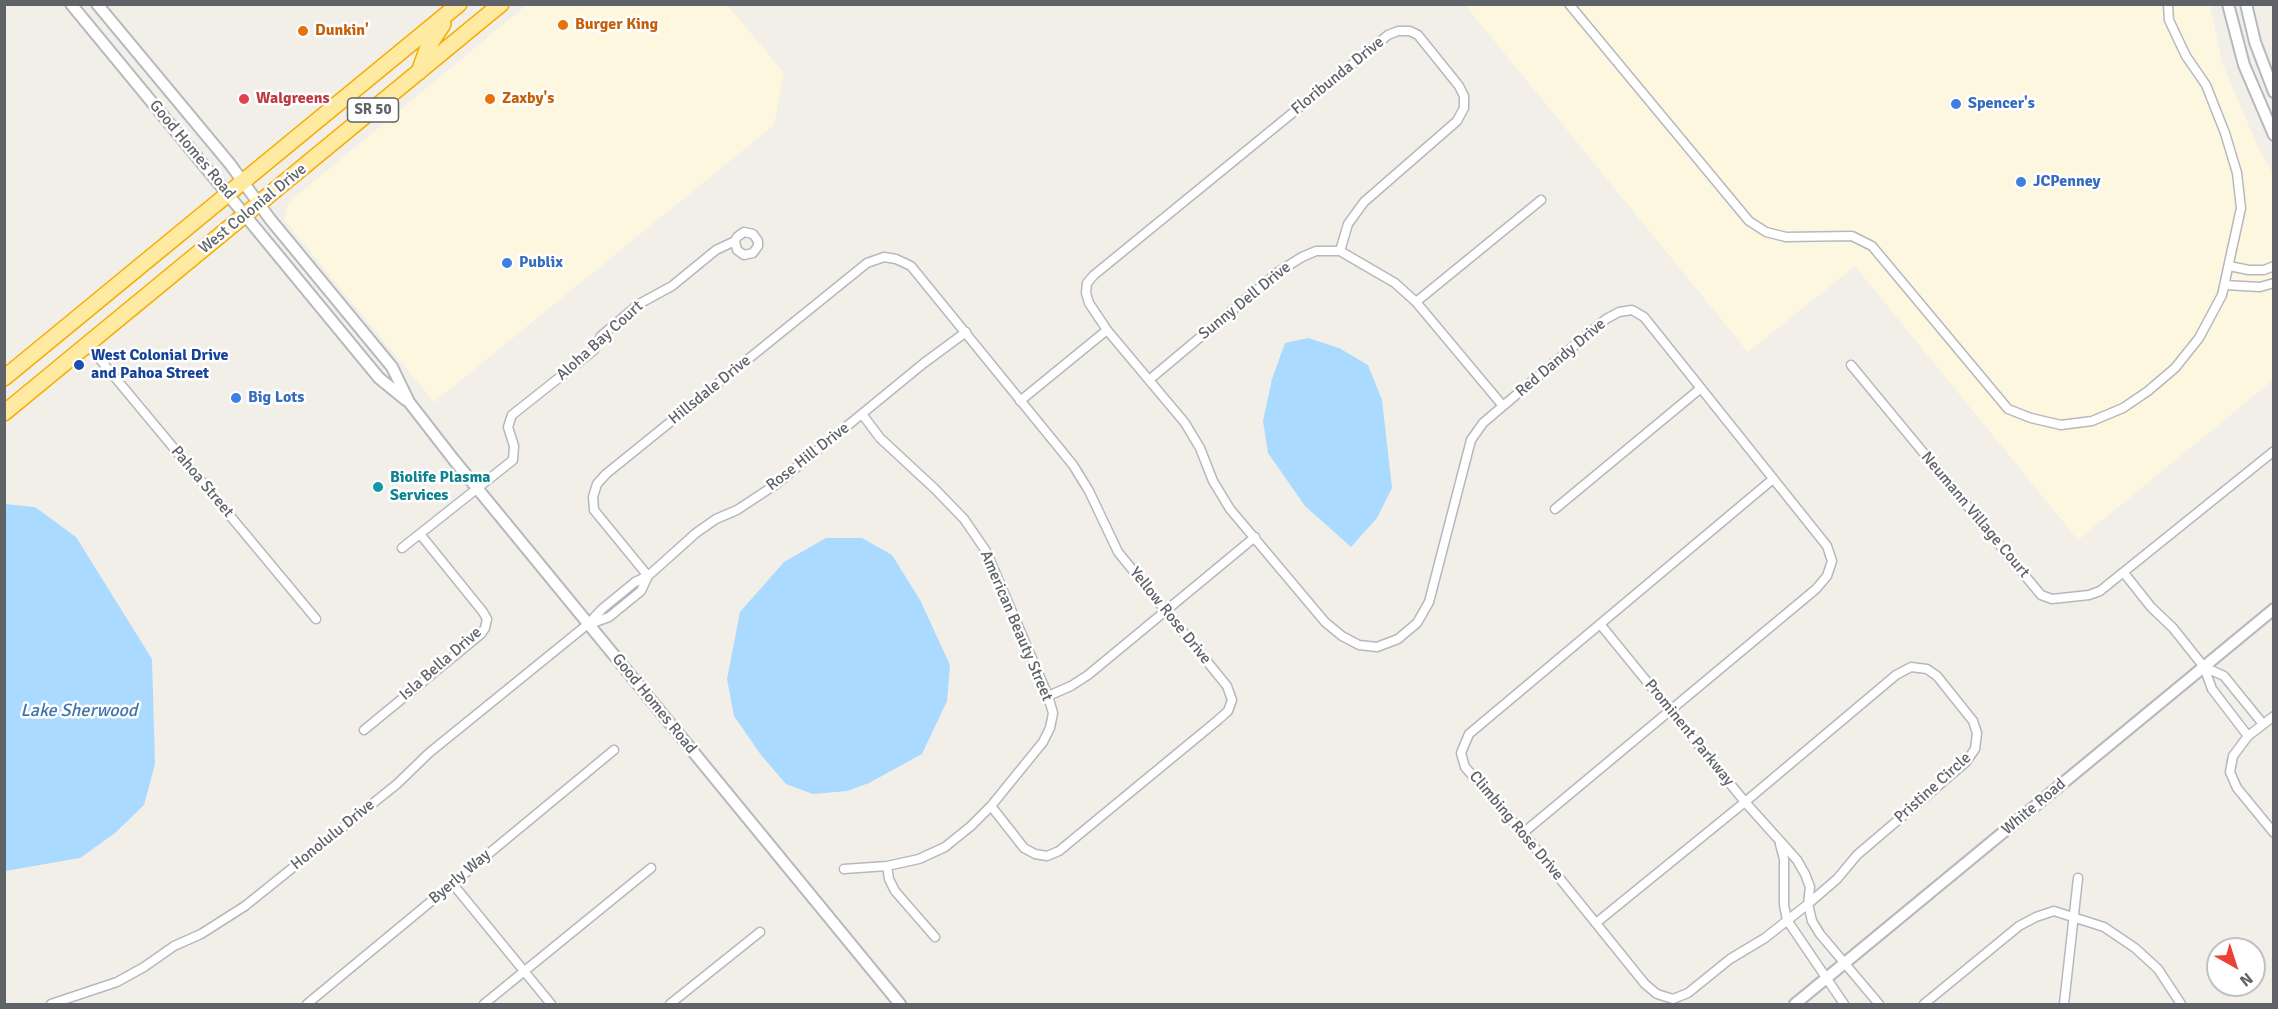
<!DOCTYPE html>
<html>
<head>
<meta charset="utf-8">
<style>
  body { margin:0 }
  #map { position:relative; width:2278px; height:1009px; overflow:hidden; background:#f1efe8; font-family:Signika,sans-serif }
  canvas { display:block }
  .frame { position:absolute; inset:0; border:6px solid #5f6368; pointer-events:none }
  .north { position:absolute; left:2206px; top:937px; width:60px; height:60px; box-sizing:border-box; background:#fff; border:2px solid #bfc1c3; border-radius:50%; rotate:141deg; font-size:16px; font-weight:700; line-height:24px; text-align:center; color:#5f6368 }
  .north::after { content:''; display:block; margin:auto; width:21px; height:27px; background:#ea4335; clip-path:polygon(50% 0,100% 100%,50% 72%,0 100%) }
</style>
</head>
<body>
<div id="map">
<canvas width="2278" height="1009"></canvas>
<div class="frame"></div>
<div class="north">N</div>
</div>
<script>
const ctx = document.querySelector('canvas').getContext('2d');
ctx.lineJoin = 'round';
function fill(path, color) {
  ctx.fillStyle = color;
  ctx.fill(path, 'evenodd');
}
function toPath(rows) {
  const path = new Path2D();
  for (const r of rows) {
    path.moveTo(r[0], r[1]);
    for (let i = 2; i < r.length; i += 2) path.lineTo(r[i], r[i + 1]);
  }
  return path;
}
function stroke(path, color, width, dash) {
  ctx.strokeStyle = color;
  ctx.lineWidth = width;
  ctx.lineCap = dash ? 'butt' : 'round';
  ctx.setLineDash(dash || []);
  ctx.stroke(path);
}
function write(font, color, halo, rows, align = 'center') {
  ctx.font = font + ' Signika,sans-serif';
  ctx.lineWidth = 5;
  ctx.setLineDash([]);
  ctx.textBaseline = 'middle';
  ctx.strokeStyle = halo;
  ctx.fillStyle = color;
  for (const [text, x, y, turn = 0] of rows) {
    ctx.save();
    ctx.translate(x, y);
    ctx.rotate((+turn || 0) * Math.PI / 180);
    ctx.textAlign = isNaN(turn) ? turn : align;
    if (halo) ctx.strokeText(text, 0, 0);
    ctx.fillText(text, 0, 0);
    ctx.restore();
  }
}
fill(toPath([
  [528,4,727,5,784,73,774,125,434,402,284,220,288,203],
  [1465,5,2210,5,2222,63,2257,145,2273,174,2273,380,2078,540,1855,266,1748,352]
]), '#fef7e0');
fill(toPath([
  [1308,338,1339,348,1368,365,1382,400,1392,488,1377,518,1351,547,1305,506,1268,453,1263,421,1272,379,1285,343],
  [5,504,35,507,76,537,152,659,155,764,144,805,115,833,80,858,5,871],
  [826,538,862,538,892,555,920,600,950,665,947,701,922,754,869,783,847,791,813,794,786,784,761,755,734,716,727,679,740,612,784,562]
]), '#aadaff');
const minor = toPath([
  [1569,4,1749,221,1766,232,1786,237,1852,236,1872,246,2008,409,2031,418,2061,425,2092,421,2123,408,2148,391,2175,368,2199,338,2222,295,2241,208,2237,173,2225,133,2206,85,2186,56,2169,20,2168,4],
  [1340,251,1348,224,1364,202,1457,121,1464,108,1464,96,1459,86,1418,35,1410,31,1398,31,1388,35,1094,275,1087,283,1086,293,1089,303,1107,330,1185,423,1200,448,1213,481,1230,509,1325,622,1342,636,1359,645,1377,647,1398,639,1417,623,1429,602,1471,440,1483,423,1503,406,1606,319,1619,312,1632,310,1644,317,1827,546,1832,561,1827,576,1816,589,1523,833],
  [2229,266,2249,270,2264,270,2274,266],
  [2225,285,2260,287,2274,283],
  [1416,302,1541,200],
  [88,345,316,619],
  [1851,365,2041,595,2052,599,2089,595,2100,591,2274,451],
  [1149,380,1278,272,1302,257,1316,251,1340,251,1395,283,1416,302,1503,406],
  [1020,401,1107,330],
  [1555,509,1701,388],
  [402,548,513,460,514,446,508,427,512,415,594,350,601,336,639,304,672,286,716,250,735,241,737,237,744,232,753,234,758,241,758,246,753,253,744,255,737,250,735,241],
  [2124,573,2151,607,2173,628,2204,667,2212,689,2248,736],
  [648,576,594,510,593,497,597,484,606,474,867,263,884,257,896,259,911,266,1073,465,1089,491,1118,552,1227,686,1232,700,1228,711,1218,720,1059,851,1047,856,1035,854,1024,848,991,806],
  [590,624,609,617,641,591,648,576],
  [1600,624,1745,802,1797,860,1805,874,1810,887,1808,904,1812,921,1820,934,1879,1004],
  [2204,667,2224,676,2263,724],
  [1048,696,1071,686,1088,675,1255,537],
  [2274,716,2248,736,2233,756,2230,772,2237,788,2274,833],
  [364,730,481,634,485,628,487,619,483,612,420,534],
  [1780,844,1784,859,1784,905,1787,920,1844,1004],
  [887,866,889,879,895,891,935,937],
  [844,869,887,866,919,859,945,847,971,826,991,806,1043,742,1050,728,1053,713,1048,696,986,551,964,519,935,489,880,438,862,414],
  [452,883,551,1004],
  [1596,923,1745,802,1896,675,1911,667,1927,669,1937,676,1973,721,1977,733,1975,749,1966,762,1857,855,1837,879,1808,904,1765,938,1730,959,1688,993,1673,999,1657,994,1645,984,1523,833,1465,767,1461,753,1469,734,1773,479],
  [51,1004,117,982,144,967,174,946,201,934,245,906,397,784,429,753,588,624,602,609,635,582,648,576,696,533,716,519,737,510,775,485,924,363,966,332],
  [307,1004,614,750],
  [484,1004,651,868],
  [670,1004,760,932],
  [1924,1004,2019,926,2036,917,2054,911,2104,927,2135,948,2158,969,2181,1004],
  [2064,1004,2078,878]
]);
const tertiary = toPath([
  [71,4,379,378,406,400],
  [97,4,230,164,270,219,392,367,409,402,454,460,900,1004],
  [2228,4,2244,65,2274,135],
  [2246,4,2255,42,2274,92],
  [1795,1004,2274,609]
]);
const trunk = toPath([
  [419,72,428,47,443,24],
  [4,378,459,4],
  [4,413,501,4]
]);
stroke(minor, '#b5b8bc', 11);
stroke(tertiary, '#b5b8bc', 14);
stroke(trunk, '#f9ab00', 18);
stroke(minor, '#fff', 8);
stroke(tertiary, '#fff', 10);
stroke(trunk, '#feeaa1', 15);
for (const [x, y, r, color] of [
  [563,25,6,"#e8710a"],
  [303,31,6,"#e8710a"],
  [244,99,6,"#e0444e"],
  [490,99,6,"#e8710a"],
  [1956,104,6,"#3f7fe0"],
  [2021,182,6,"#3f7fe0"],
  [507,263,6,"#3f7fe0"],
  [79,365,6,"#1a4fb4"],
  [236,398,6,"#3f7fe0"],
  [378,487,6,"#0f9aa8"]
]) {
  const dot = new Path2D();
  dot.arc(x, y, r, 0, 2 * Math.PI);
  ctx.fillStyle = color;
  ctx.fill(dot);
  stroke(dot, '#fff', 2);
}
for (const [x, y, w] of [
  [373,110,51]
]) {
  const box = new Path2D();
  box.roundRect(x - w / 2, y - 12, w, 24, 4.5);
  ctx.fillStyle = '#fff';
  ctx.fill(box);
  stroke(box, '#5f6368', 1.5);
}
write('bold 15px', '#5f6368', null, [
  ["SR 50",373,110]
]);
write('bold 16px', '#c56008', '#fff', [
  ["Burger King",575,25],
  ["Dunkin'",315,31],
  ["Zaxby's",502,99]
], 'left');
write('16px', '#5f6368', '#fff', [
  ["Floribunda Drive",1338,76,-39],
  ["Good Homes Road",192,150,50],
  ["West Colonial Drive",253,209,-39],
  ["Sunny Dell Drive",1245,301,-39],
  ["Aloha Bay Court",600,341,-42],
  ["Red Dandy Drive",1561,358,-40],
  ["Hillsdale Drive",710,390,-39],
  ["Rose Hill Drive",808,457,-38],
  ["Pahoa Street",202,482,50],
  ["Neumann Village Court",1975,515,50],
  ["Yellow Rose Drive",1170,616,51],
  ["American Beauty Street",1016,626,67],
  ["Isla Bella Drive",441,664,-41],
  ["Good Homes Road",654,704,51],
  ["Prominent Parkway",1689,733,51],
  ["Pristine Circle",1933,788,-42],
  ["White Road",2034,807,-40],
  ["Climbing Rose Drive",1516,826,50],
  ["Honolulu Drive",333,835,-39],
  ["Byerly Way",460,877,-40]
]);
write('bold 16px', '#be3a42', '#fff', [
  ["Walgreens",256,99]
], 'left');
write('bold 16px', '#366cbe', '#fff', [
  ["Spencer's",1968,104],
  ["JCPenney",2033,182],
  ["Publix",519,263],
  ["Big Lots",248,398]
], 'left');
write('bold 16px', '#164399', '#fff', [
  ["West Colonial Drive",91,356],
  ["and Pahoa Street",91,374]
], 'left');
write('bold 16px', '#0d838f', '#fff', [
  ["Biolife Plasma",390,478],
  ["Services",390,496]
], 'left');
write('italic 18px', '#4174aa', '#fff', [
  ["Lake Sherwood",79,711]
]);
</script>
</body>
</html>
